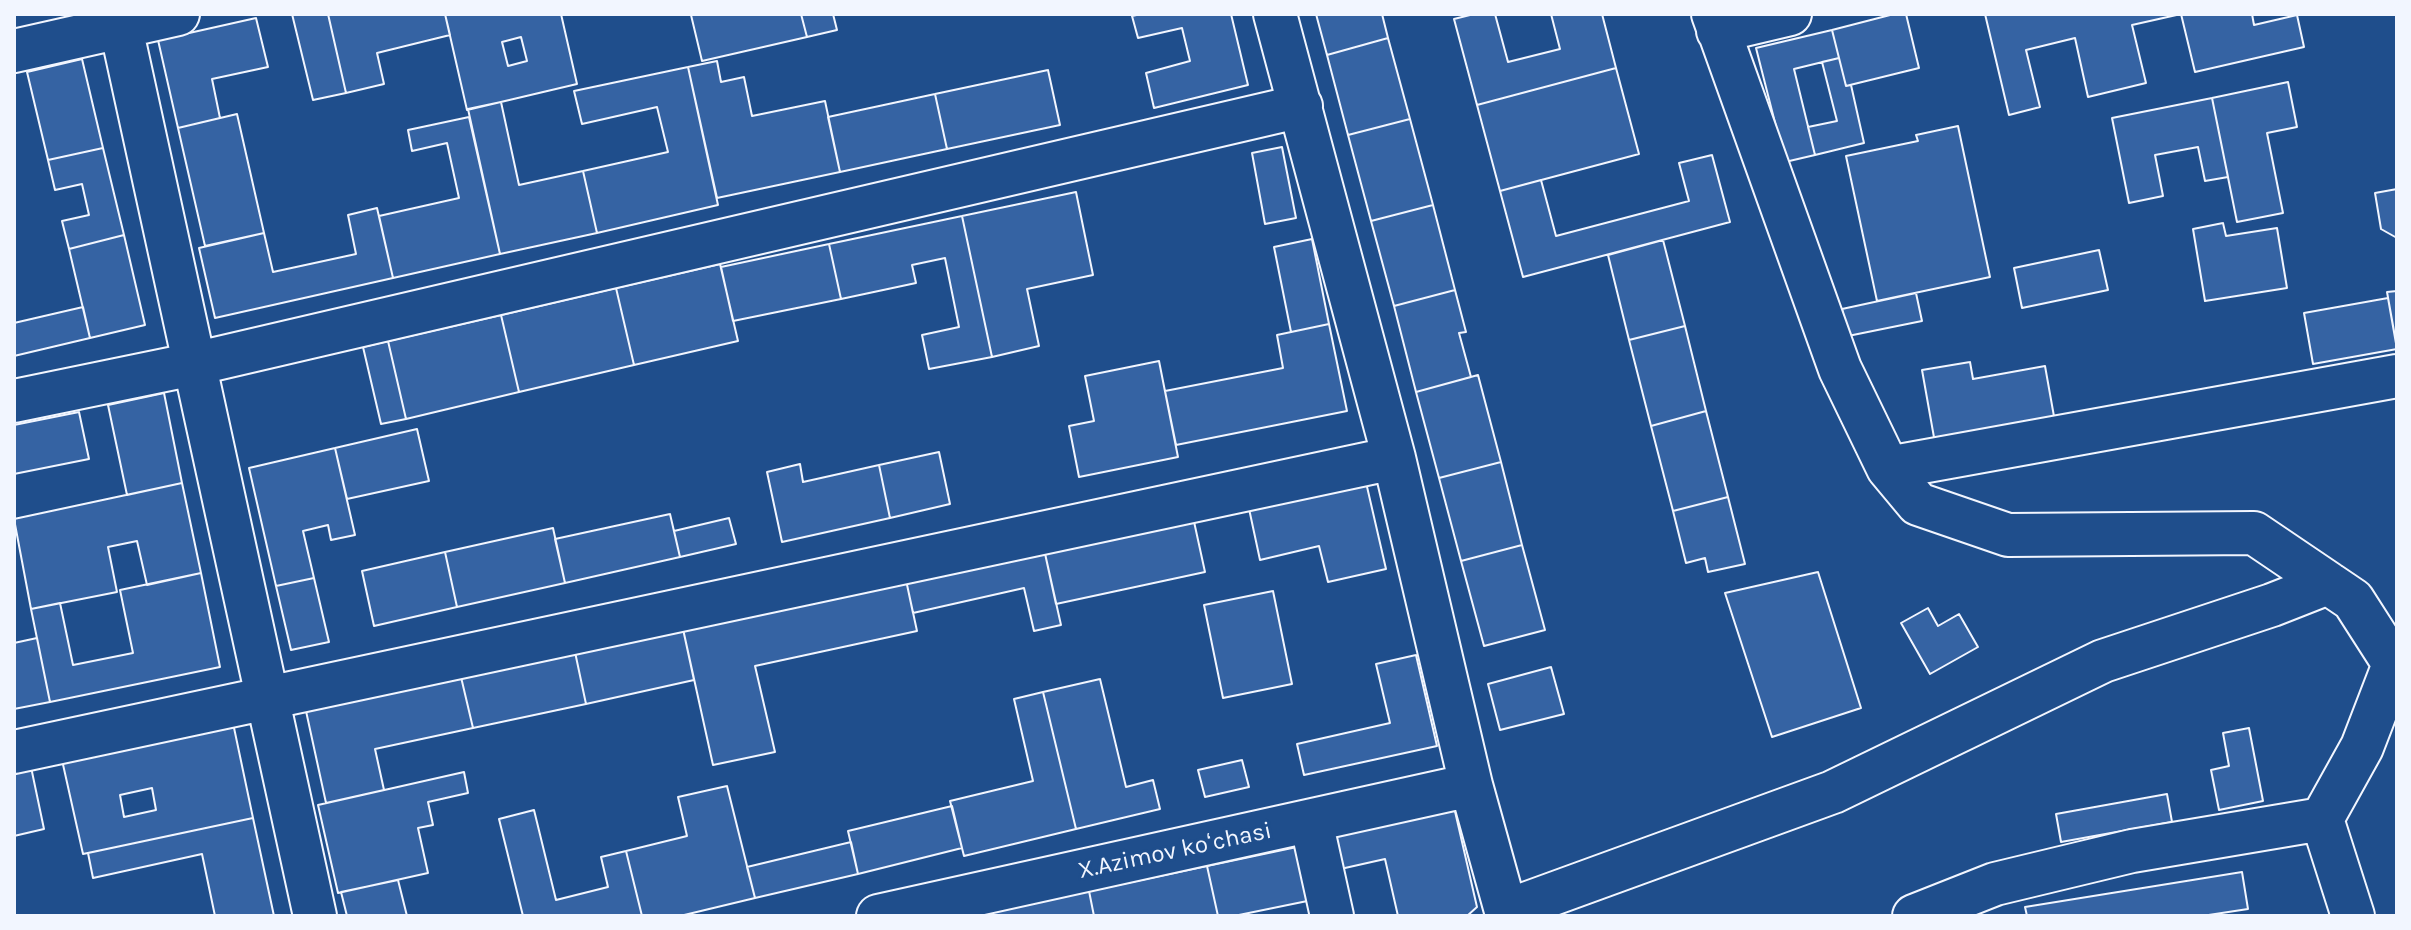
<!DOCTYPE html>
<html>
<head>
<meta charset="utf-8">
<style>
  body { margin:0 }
  #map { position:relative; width:2411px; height:930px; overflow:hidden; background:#1f4e8c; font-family:Karla,sans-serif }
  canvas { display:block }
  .frame { position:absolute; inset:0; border:16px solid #f2f6ff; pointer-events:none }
</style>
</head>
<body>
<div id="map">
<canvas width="2411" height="930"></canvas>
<div class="frame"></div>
</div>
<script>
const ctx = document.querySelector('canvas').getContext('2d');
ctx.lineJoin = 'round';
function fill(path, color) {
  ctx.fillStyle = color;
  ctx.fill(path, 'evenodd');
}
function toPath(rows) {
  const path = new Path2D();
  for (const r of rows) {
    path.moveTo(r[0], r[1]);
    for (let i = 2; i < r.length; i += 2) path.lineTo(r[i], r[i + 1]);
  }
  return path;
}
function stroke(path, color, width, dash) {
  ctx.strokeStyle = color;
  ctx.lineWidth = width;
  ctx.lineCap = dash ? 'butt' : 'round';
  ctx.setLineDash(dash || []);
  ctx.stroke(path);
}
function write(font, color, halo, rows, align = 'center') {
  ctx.font = font + ' Karla,sans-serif';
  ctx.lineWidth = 6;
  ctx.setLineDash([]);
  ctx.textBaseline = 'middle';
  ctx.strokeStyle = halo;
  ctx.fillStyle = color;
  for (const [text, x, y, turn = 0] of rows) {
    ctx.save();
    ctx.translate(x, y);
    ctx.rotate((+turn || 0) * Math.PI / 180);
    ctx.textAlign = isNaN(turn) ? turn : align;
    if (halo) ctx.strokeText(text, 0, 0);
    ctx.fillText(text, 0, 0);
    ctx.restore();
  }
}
const building = toPath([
  [292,14,328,14,346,93,313,100,292,14],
  [328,14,445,14,450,35,377,53,384,84,346,93,328,14],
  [445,14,561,14,577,84,467,110,445,14],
  [521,37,527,61,508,66,502,42,521,37],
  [696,14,801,14,807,37,702,61,691,15,696,14],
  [801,14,833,14,837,30,807,37,801,14],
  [1141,14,1231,14,1248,85,1154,108,1146,73,1190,61,1182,28,1138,38,1132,16,1141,14],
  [1316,14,1382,14,1388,38,1327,55,1316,14],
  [1474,14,1495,14,1508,62,1560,49,1551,14,1602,14,1616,68,1477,105,1454,19,1474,14],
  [1894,14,1906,14,1919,68,1846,86,1832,30,1894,14],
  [1985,14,2252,14,2254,25,2297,15,2304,47,2195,72,2181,14,2132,25,2146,83,2088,97,2075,38,2026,50,2040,107,2009,115,1985,14],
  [256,18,268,67,212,79,220,118,178,128,158,40,256,18],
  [1832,30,1839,58,1794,69,1815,155,1785,162,1756,48,1832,30],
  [1388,38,1410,119,1348,135,1327,55,1388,38],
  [1839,58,1846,86,1851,85,1864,143,1815,155,1808,127,1837,121,1822,62,1839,58],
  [82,59,103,148,48,160,27,72,82,59],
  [717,61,721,82,744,77,752,116,825,101,840,172,717,198,688,67,717,61],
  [688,67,718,205,597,233,583,171,668,152,657,107,582,124,574,91,688,67],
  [1616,68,1639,154,1500,191,1477,105,1616,68],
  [1048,70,1060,125,947,149,935,94,1048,70],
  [2288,82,2297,127,2267,133,2283,213,2237,222,2212,98,2288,82],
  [935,94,947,149,840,172,828,117,935,94],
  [2212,98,2228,177,2205,181,2198,147,2155,155,2163,196,2129,203,2112,118,2212,98],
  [501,102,519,185,583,171,597,233,500,254,468,109,501,102],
  [237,114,264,233,205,246,178,128,237,114],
  [469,117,500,254,393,278,379,216,459,198,447,143,412,151,408,130,469,117],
  [1410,119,1433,205,1371,221,1348,135,1410,119],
  [1958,126,1990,277,1877,301,1846,156,1918,141,1916,135,1958,126],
  [1282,147,1296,218,1265,224,1252,153,1282,147],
  [103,148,124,235,69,249,62,221,89,215,82,184,55,190,48,160,103,148],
  [1712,155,1730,222,1523,277,1500,191,1541,180,1556,236,1689,201,1679,163,1712,155],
  [2397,189,2397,238,2381,229,2375,193,2397,189],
  [1076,192,1093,275,1027,289,1039,346,992,357,962,216,1076,192],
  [1433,205,1455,290,1394,306,1371,221,1433,205],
  [377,208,393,278,215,318,199,248,264,233,273,272,356,254,348,215,377,208],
  [962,216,992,357,929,369,922,335,959,327,945,258,912,265,916,283,841,299,829,244,962,216],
  [2223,223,2226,236,2277,228,2287,288,2205,301,2193,229,2223,223],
  [124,235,145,325,90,338,69,249,124,235],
  [1312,239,1329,324,1291,332,1274,247,1312,239],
  [1663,240,1685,326,1629,340,1608,255,1663,240],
  [829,244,841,299,733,321,721,267,829,244],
  [2099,250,2108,290,2022,308,2014,268,2099,250],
  [720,264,738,341,634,365,616,288,720,264],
  [616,288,634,365,519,392,501,315,616,288],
  [1455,290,1466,332,1459,333,1471,377,1416,392,1394,306,1455,290],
  [2397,291,2397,348,2387,292,2397,291],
  [1916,293,1922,321,1848,336,1842,309,1916,293],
  [2388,298,2397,349,2313,364,2304,313,2388,298],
  [83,307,90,338,14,356,14,323,83,307],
  [501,315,519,392,406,419,388,341,501,315],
  [1329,324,1347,411,1176,445,1165,391,1283,368,1277,335,1329,324],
  [1685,326,1706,411,1651,426,1629,340,1685,326],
  [388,341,406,419,381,424,363,347,388,341],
  [1159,361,1178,457,1079,477,1069,426,1094,421,1085,376,1159,361],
  [1970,362,1973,379,2045,366,2055,422,1935,443,1922,370,1970,362],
  [1478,375,1501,462,1439,478,1416,392,1478,375],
  [164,393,182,483,127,495,108,405,164,393],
  [1706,411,1728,497,1673,511,1651,426,1706,411],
  [79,412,89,459,14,474,14,425,79,412],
  [417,429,429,481,347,499,335,448,417,429],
  [335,448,355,535,331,540,328,525,303,531,314,578,276,586,249,468,335,448],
  [939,452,950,504,890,518,879,465,939,452],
  [1501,462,1522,545,1461,561,1439,478,1501,462],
  [800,464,803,482,879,465,890,518,782,542,767,472,800,464],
  [1365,478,1386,569,1328,582,1319,546,1260,560,1248,504,1365,478],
  [182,483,201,573,147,585,137,541,108,547,117,592,31,609,14,519,182,483],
  [1728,497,1745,564,1708,572,1705,558,1686,563,1673,511,1728,497],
  [670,514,680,557,565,583,555,539,670,514],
  [1193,517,1205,572,1056,604,1044,549,1193,517],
  [729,518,736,544,680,557,674,531,729,518],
  [553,528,565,583,457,607,445,552,553,528],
  [1522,545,1545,630,1484,646,1461,561,1522,545],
  [1044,549,1061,625,1034,631,1024,588,913,613,906,580,1044,549],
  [445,552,457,607,374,626,362,571,445,552],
  [1818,572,1861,708,1772,737,1725,593,1818,572],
  [201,573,220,667,50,702,31,609,60,603,73,665,133,653,120,590,201,573],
  [314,578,329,642,291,650,276,586,314,578],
  [906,580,917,631,755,666,775,752,713,765,683,629,906,580],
  [1273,591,1292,684,1223,698,1204,605,1273,591],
  [1928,608,1938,626,1959,614,1978,647,1930,674,1901,623,1928,608],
  [683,629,694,680,586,704,575,652,683,629],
  [37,638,50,702,14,709,14,643,37,638],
  [575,652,586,704,473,728,461,677,575,652],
  [1416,655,1437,746,1304,775,1297,744,1390,723,1376,664,1416,655],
  [1551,667,1564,714,1500,730,1488,684,1551,667],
  [461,677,473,728,375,749,384,790,326,803,306,711,461,677],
  [1100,679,1126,787,1153,780,1160,809,1076,829,1043,692,1100,679],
  [1043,692,1076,829,964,856,950,801,1033,781,1014,699,1043,692],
  [233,723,253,818,83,854,62,760,233,723],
  [152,788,156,810,124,817,120,795,152,788],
  [2249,728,2263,801,2219,810,2211,770,2229,766,2223,733,2249,728],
  [1242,760,1249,787,1205,797,1198,770,1242,760],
  [31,767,44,829,14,836,14,770,31,767],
  [464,772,468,793,428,802,433,825,418,828,428,873,338,893,318,805,464,772],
  [727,786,755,898,680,916,642,916,626,851,687,836,678,797,727,786],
  [2167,794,2172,822,2061,842,2056,814,2167,794],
  [952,806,962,848,858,874,848,831,952,806],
  [1454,807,1477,907,1467,916,1398,916,1385,859,1336,870,1328,835,1454,807],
  [534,810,556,900,608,887,601,857,626,851,642,916,523,916,499,819,534,810],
  [253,818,274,916,215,916,202,854,93,878,88,853,253,818],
  [851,842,858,874,755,898,747,867,851,842],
  [1311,844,1322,898,1234,916,1218,916,1207,866,1311,844],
  [1207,866,1218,916,1094,916,1089,891,1207,866],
  [2242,872,2248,909,2202,916,2027,916,2025,907,2242,872],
  [398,880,407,916,347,916,341,892,398,880],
  [1089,891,1094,916,984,916,983,914,1089,891]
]);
fill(building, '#3563a3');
stroke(building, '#f2f6ff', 2);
const minor = toPath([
  [118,14,315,916],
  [1275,14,1394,458,1471,785,1506,911,1833,792,2103,661,2272,605,2328,583],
  [1713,14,1840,369,1888,468,1918,504,2008,535,2254,533,2353,600,2394,664,2362,747,2322,819,2132,851,1995,884,1914,916],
  [1718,31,1790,14],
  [14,51,178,14],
  [14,401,194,364,1301,106],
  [1888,468,2397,376],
  [14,752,1394,458],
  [2322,819,2353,916],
  [1311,821,1332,916],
  [878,916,1471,785]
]);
stroke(minor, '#f2f6ff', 46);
stroke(minor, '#1f4e8c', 42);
write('24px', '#f2f6ff', '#1f4e8c', [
  ["X.Azimov koʻchasi",1175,851,-12]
]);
</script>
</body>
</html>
